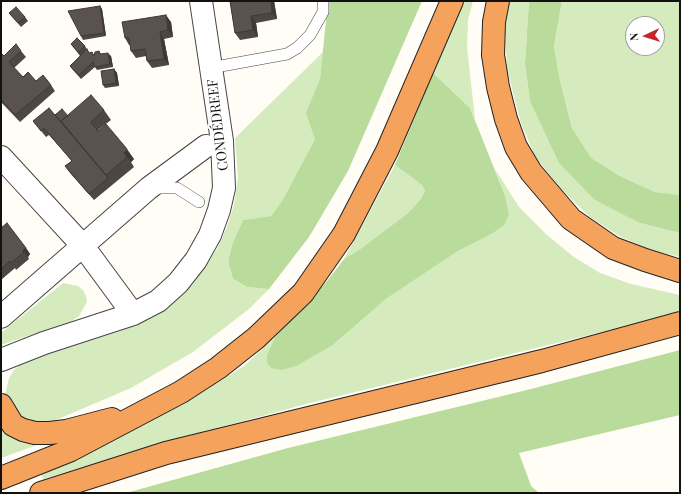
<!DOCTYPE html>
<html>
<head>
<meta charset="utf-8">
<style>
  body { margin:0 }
  #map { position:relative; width:681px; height:494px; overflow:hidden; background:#fffdf5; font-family:"Playfair Display",serif }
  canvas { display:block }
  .frame { position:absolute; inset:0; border:2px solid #111; pointer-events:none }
  .north { position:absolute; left:625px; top:16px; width:40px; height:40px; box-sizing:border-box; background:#fff; border:1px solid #a0a0a0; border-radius:50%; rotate:266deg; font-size:11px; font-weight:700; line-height:16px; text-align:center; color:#111 }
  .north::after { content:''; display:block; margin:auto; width:14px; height:18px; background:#c4262e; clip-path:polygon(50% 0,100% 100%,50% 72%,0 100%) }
</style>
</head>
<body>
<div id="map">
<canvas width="681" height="494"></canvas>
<div class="frame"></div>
<div class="north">N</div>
</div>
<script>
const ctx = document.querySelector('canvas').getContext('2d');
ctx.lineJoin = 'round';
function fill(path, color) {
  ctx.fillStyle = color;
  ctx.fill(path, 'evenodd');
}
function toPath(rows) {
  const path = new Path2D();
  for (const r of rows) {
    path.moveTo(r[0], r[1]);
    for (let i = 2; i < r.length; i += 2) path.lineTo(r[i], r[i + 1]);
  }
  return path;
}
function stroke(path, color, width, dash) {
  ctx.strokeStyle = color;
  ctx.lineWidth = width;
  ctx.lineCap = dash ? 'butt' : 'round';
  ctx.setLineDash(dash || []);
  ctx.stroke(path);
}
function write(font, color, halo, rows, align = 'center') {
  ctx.font = font + ' "Playfair Display",serif';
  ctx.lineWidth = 4;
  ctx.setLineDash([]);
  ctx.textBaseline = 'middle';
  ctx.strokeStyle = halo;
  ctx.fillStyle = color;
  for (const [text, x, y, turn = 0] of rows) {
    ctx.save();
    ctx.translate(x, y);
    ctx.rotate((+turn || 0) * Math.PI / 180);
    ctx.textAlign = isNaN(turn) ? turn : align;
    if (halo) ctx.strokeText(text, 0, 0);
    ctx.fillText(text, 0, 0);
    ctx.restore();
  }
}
fill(toPath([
  [464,1,473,1,468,20,467,47,475,119,470,108,433,73],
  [509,1,529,1,525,64,530,101,640,223,680,233,680,257,653,251,619,236,590,217,560,188,535,156,521,123,507,69,505,31],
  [562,1,680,1,680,195,655,192,618,175,591,159,572,128,560,81,554,46],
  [633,24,657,24,657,48,633,48],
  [323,52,320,79,316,90,313,129,315,139,282,201,271,216,243,220,233,242,228,261,233,279,247,287,269,289,249,309,193,352,131,388,42,426,17,418,8,407,5,395,9,378,14,370,25,361,120,331,145,320,168,305,192,285,217,249,227,227,234,205,238,178,235,138],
  [395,165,422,185,425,191,420,200,408,213,359,250,344,259],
  [495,169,519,207,547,235,574,257,600,273,631,284,680,295,680,313,306,404,166,442,43,479,39,469,86,451,184,404,244,366,275,337,267,355,333,345,386,299,458,251,475,242,504,193],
  [63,283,78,286,83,290,86,296,87,302,79,316,72,321,1,345,1,333],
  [1,422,37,440,37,445,1,458]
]), '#d5ebbd');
fill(toPath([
  [328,1,422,1,348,171,309,237,269,289,247,287,233,279,228,261,233,242,243,220,271,216,282,201,315,139,306,113,320,79],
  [529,1,562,1,554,46,560,81,572,128,591,158,618,175,655,192,680,195,680,233,640,223,595,200,559,163,530,101,525,64],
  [433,73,470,108,504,193,509,214,505,224,493,233,458,251,386,299,333,345,296,366,281,370,271,368,267,363,267,355,275,337,328,280,344,259,359,250,408,213,420,200,425,191,422,185,395,165],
  [680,350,680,415,519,453,531,486,539,493,126,493,288,448,527,390]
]), '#b9dc9c');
const lane = toPath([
  [210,68,287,54,297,48,310,35,323,12,323,1],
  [152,188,177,188,199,202]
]);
const street = toPath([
  [1,157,83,246,133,314],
  [1,317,149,188,206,146],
  [1,360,44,343,133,314,158,301,178,283,196,260,210,235,219,210,224,188,222,141,201,1]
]);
const highway = toPath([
  [498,1,494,22,493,55,498,87,506,119,516,147,531,172,571,219,613,248,645,260,680,271],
  [1,405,13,425,23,430,35,433,50,433,66,431,112,419],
  [1,478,71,450,181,392,218,368,256,338,303,293,344,234,387,151,452,1],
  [41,493,166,453,542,361,680,323]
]);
stroke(lane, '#444', 12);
stroke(street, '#444', 24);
stroke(highway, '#222', 24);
stroke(lane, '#fff', 11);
stroke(street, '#fff', 22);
stroke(highway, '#f5a25d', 22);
fill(toPath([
  [230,1,274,1,277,19,256,23,258,37,240,40,235,33],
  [100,6,102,9,106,36,83,40,81,36],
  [9,13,25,17,28,21,21,27],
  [171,22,173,37,164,39,169,65,152,68,147,61,146,56,136,58,131,51,130,45,129,45,125,38],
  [71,44,85,46,89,53,94,55,99,51,101,54,111,56,113,67,97,70,95,67,81,79,72,69,70,66,80,56],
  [21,51,26,57,14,68,23,77,51,85,55,91,20,122,1,102,1,53,4,56],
  [114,69,117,73,119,86,105,88,103,85],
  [104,110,111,120,98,130,134,159,131,162,134,167,94,200,70,173,65,166,72,161,49,135,46,137,33,121,55,115,68,116],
  [1,228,26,248,30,254,28,257,29,259,16,270,15,268,1,280]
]), '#4d4742');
fill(toPath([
  [271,1,274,1,277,19,272,13],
  [100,6,102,9,106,36,104,33],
  [166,15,171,22,173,37,168,30],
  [251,16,256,23,258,37,253,30],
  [160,32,164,39,169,65,164,59],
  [108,53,111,56,113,67,110,64],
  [114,69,117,73,119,86,116,83],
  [127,149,134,159,131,162,124,153],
  [26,248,30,254,28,257,23,250]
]), '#3f3936');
const building = toPath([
  [230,1,271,1,272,13,251,16,253,30,235,33,230,1],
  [100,6,104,33,81,36,68,11,100,6],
  [16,7,25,17,18,23,9,13,16,7],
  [166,15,168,30,160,32,164,59,147,61,145,49,131,51,129,38,125,38,122,22,166,15],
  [77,38,85,46,78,52,71,44,77,38],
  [16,44,21,51,9,62,23,77,28,72,36,81,43,75,51,85,15,115,1,100,1,53,4,56,16,44],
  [87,49,89,53,92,52,94,56,95,52,99,51,100,54,108,53,110,64,95,67,93,62,79,75,70,66,87,49],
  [114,69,116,83,103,85,101,71,114,69],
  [91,95,104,110,91,122,98,131,106,124,127,149,124,153,127,157,106,175,61,121,91,95],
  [49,108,108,178,89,194,65,166,72,161,44,128,41,131,33,121,49,108],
  [62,109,68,116,61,121,62,123,55,115,62,109],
  [7,223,26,248,23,250,24,252,11,263,10,261,1,269,1,228,7,223]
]);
fill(building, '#5a524d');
stroke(building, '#3f3936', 1);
write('14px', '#111', '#fff', [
  ["CONDÉDREEF",218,125,-97]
]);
</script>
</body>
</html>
